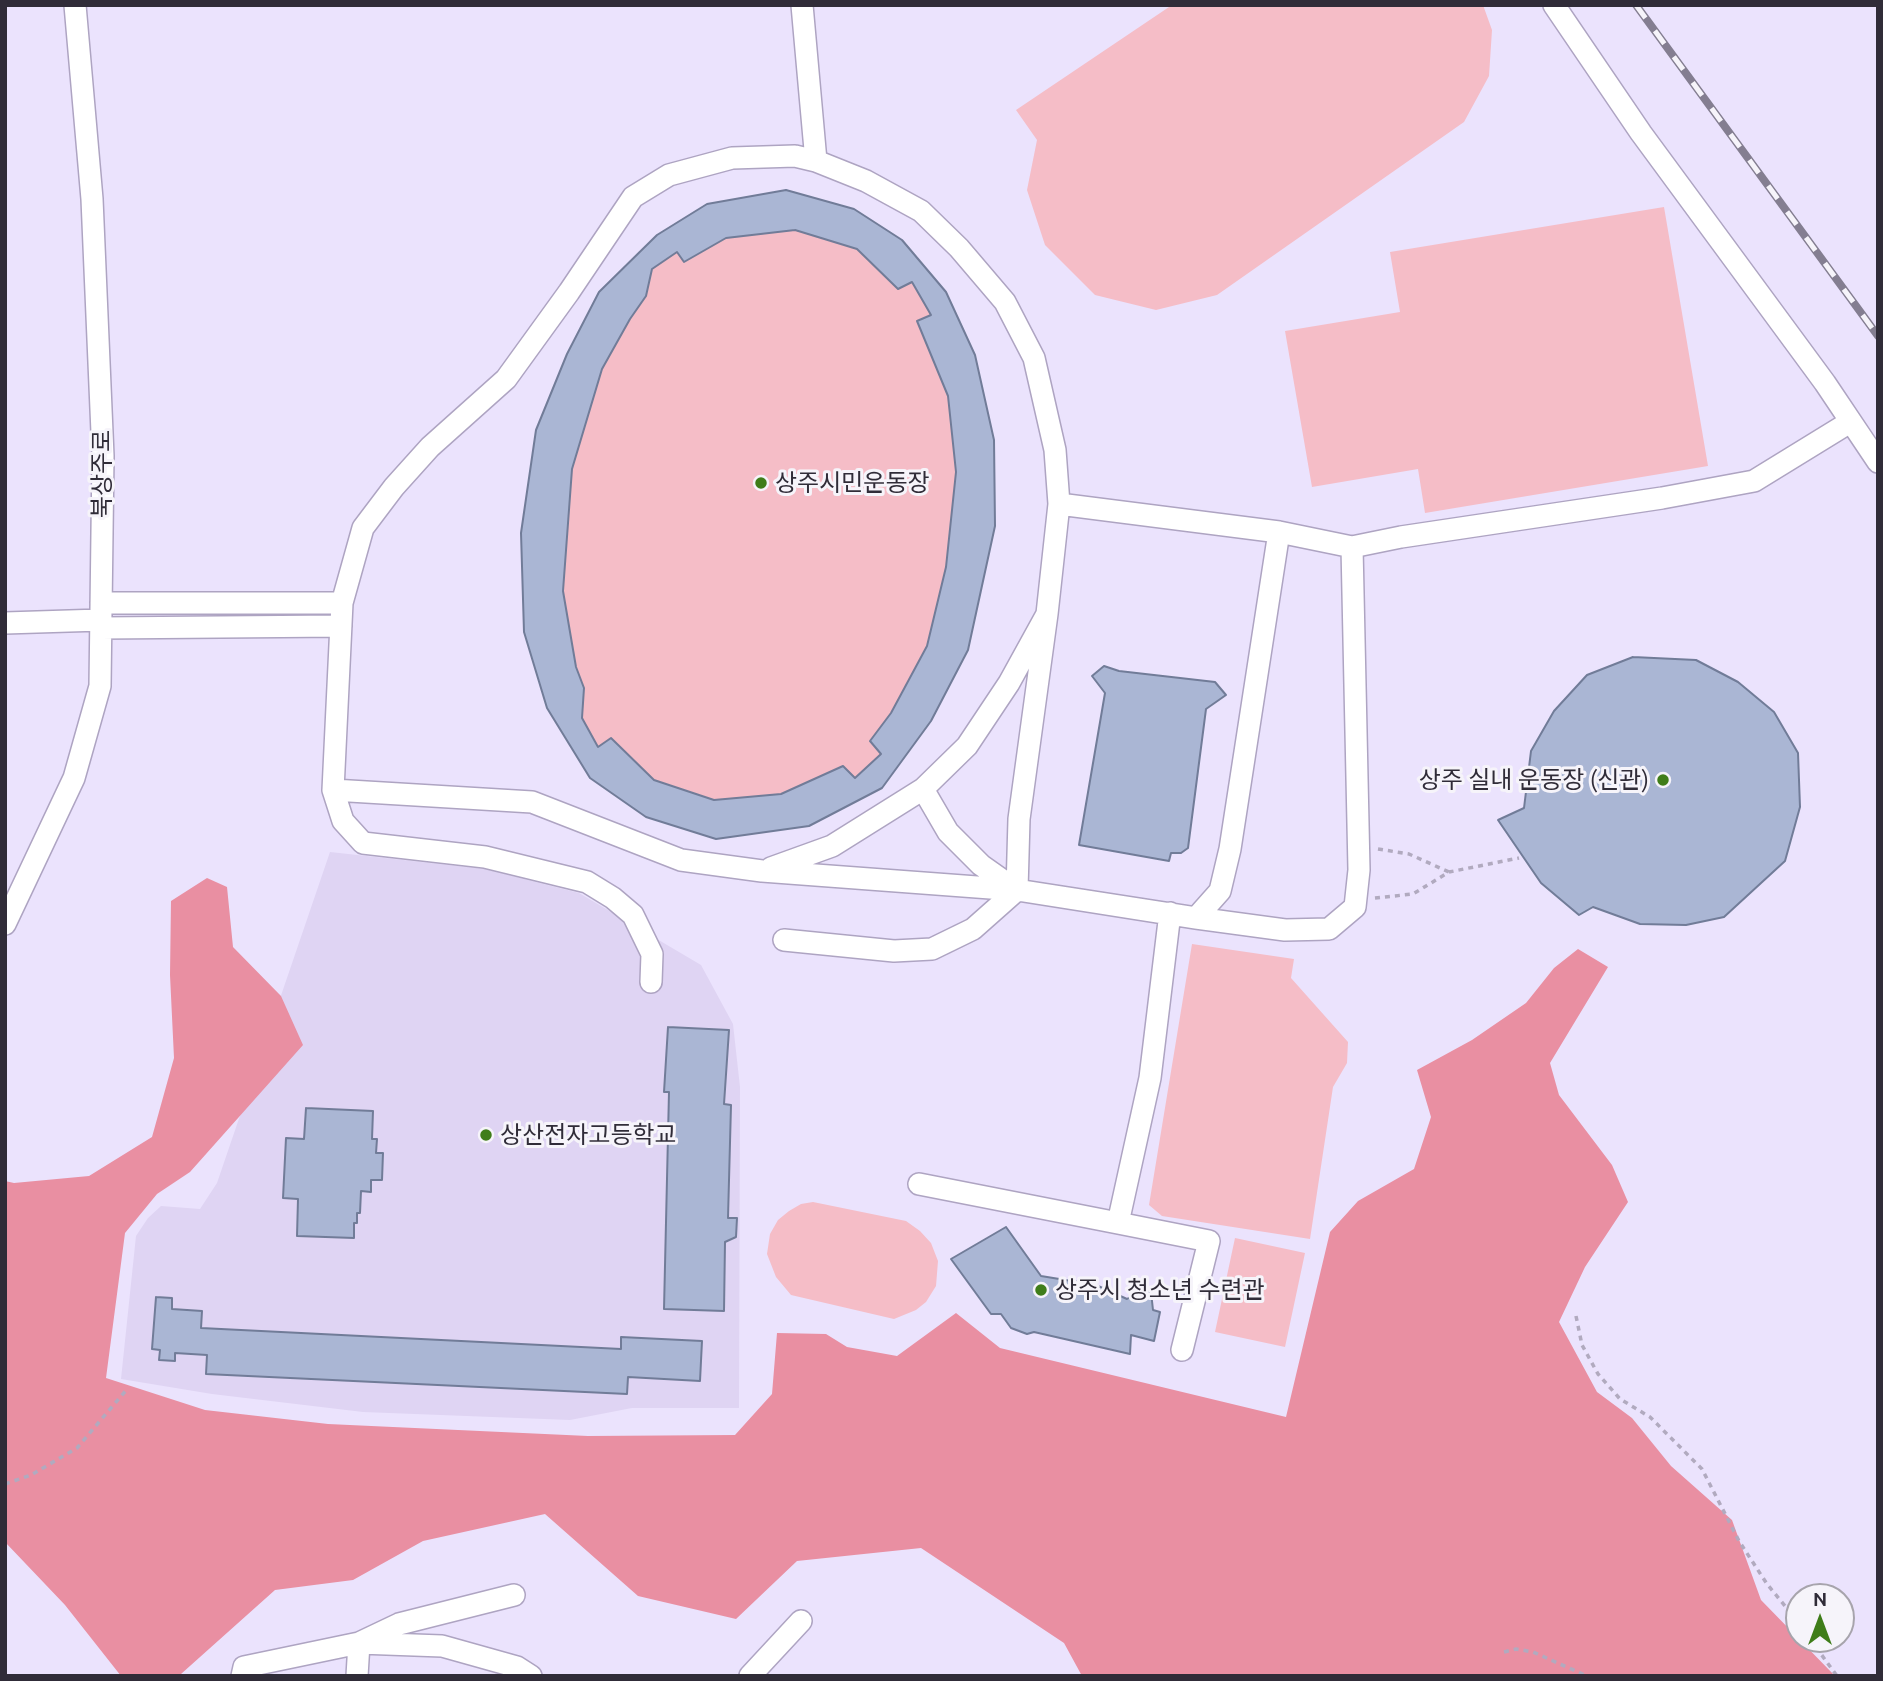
<!DOCTYPE html>
<html>
<head>
<meta charset="utf-8">
<style>
  body { margin:0 }
  #map { position:relative; width:1883px; height:1681px; overflow:hidden; background:#ebe3fd; font-family:Ubuntu,sans-serif }
  canvas { display:block }
  .frame { position:absolute; inset:0; border:7px solid #302c38; pointer-events:none }
  .north { position:absolute; left:1785px; top:1583px; width:70px; height:70px; box-sizing:border-box; background:#f6f4fa; border:2px solid #a7a4ac; border-radius:50%; rotate:0deg; font-size:19px; font-weight:700; line-height:28px; text-align:center; color:#302c38 }
  .north::after { content:''; display:block; margin:auto; width:24px; height:32px; background:#3f7d19; clip-path:polygon(50% 0,100% 100%,50% 72%,0 100%) }
</style>
</head>
<body>
<div id="map">
<canvas width="1883" height="1681"></canvas>
<div class="frame"></div>
<div class="north">N</div>
</div>
<script>
const ctx = document.querySelector('canvas').getContext('2d');
ctx.lineJoin = 'round';
function fill(path, color) {
  ctx.fillStyle = color;
  ctx.fill(path, 'evenodd');
}
function toPath(rows) {
  const path = new Path2D();
  for (const r of rows) {
    path.moveTo(r[0], r[1]);
    for (let i = 2; i < r.length; i += 2) path.lineTo(r[i], r[i + 1]);
  }
  return path;
}
function stroke(path, color, width, dash) {
  ctx.strokeStyle = color;
  ctx.lineWidth = width;
  ctx.lineCap = dash ? 'butt' : 'round';
  ctx.setLineDash(dash || []);
  ctx.stroke(path);
}
function write(font, color, halo, rows, align = 'center') {
  ctx.font = font + ' Ubuntu,"Noto Sans KR",sans-serif';
  ctx.lineWidth = 6;
  ctx.setLineDash([]);
  ctx.textBaseline = 'middle';
  ctx.strokeStyle = halo;
  ctx.fillStyle = color;
  for (const [text, x, y, turn = 0] of rows) {
    ctx.save();
    ctx.translate(x, y);
    ctx.rotate((+turn || 0) * Math.PI / 180);
    ctx.textAlign = isNaN(turn) ? turn : align;
    if (halo) ctx.strokeText(text, 0, 0);
    ctx.fillText(text, 0, 0);
    ctx.restore();
  }
}
fill(toPath([
  [330,852,485,869,579,893,701,965,733,1024,740,1087,739,1408,632,1408,570,1420,363,1412,212,1394,121,1379,136,1236,148,1218,161,1206,200,1209,217,1183]
]), '#dfd4f3');
fill(toPath([
  [1172,5,1483,5,1492,30,1489,76,1464,122,1217,295,1156,310,1095,295,1045,245,1027,190,1037,140,1016,110],
  [786,190,854,209,902,240,946,292,995,526,968,650,931,721,882,788,809,826,716,839,646,817,590,778,547,708,524,632,521,533,536,431,567,354,599,292,657,235,707,204],
  [1664,207,1708,466,1425,513,1418,469,1312,487,1285,331,1400,312,1390,252],
  [1192,944,1294,959,1291,978,1348,1042,1347,1063,1333,1087,1310,1239,1162,1216,1149,1205],
  [813,1202,906,1221,920,1231,931,1243,938,1261,936,1286,926,1302,916,1310,894,1319,791,1295,776,1277,767,1254,770,1234,778,1220,789,1211,801,1204],
  [1235,1238,1305,1253,1285,1347,1215,1332]
]), '#f5bdc7');
fill(toPath([
  [207,878,227,887,233,947,281,996,303,1045,190,1172,157,1194,125,1233,106,1378,205,1410,328,1424,588,1436,735,1435,772,1394,777,1333,826,1334,847,1347,897,1356,956,1313,1000,1348,1286,1417,1330,1232,1358,1201,1414,1169,1431,1117,1417,1070,1472,1040,1526,1003,1554,968,1578,949,1608,967,1550,1063,1559,1095,1612,1165,1628,1202,1585,1267,1559,1322,1597,1392,1632,1418,1671,1466,1732,1520,1761,1600,1835,1676,1082,1676,1064,1643,921,1548,797,1561,736,1619,638,1596,545,1514,423,1541,353,1580,275,1590,181,1674,121,1676,65,1605,5,1542,5,1181,14,1183,89,1176,152,1137,174,1058,170,975,171,901]
]), '#e98fa2');
const building = toPath([
  [786,190,854,209,902,240,946,292,975,355,994,440,995,526,968,650,931,721,882,788,809,826,716,839,646,817,590,778,547,708,524,632,521,533,536,430,567,354,599,292,657,235,707,204,786,190],
  [795,230,857,249,898,289,912,282,931,315,917,321,948,396,956,472,946,567,927,646,891,713,870,741,881,754,855,778,843,766,781,794,714,800,654,780,611,738,598,747,582,718,584,688,576,667,563,591,572,469,602,369,630,319,646,296,652,269,677,252,684,262,726,238,795,230],
  [1633,657,1696,660,1738,682,1774,712,1798,753,1800,807,1785,861,1724,917,1686,925,1640,924,1593,907,1579,915,1541,883,1498,820,1524,808,1531,751,1554,711,1587,675,1633,657],
  [1104,666,1119,671,1215,682,1226,695,1206,709,1188,848,1181,853,1171,853,1169,861,1079,845,1105,693,1092,676,1104,666],
  [668,1027,729,1030,724,1104,731,1105,728,1218,737,1218,736,1237,725,1242,724,1311,664,1309,669,1092,664,1092,668,1027],
  [306,1108,373,1111,372,1139,377,1139,376,1153,383,1153,382,1180,371,1180,371,1192,361,1191,360,1213,357,1213,357,1223,354,1223,354,1238,297,1236,298,1199,283,1198,286,1138,304,1139,306,1108],
  [1006,1227,1041,1276,1096,1285,1127,1299,1143,1289,1151,1292,1153,1310,1160,1312,1154,1341,1131,1335,1130,1354,1034,1332,1027,1334,1011,1328,1001,1314,991,1314,951,1259,1006,1227],
  [156,1297,172,1298,172,1309,202,1311,201,1328,621,1349,621,1337,702,1341,700,1381,628,1377,627,1394,206,1374,207,1355,175,1353,175,1361,159,1360,160,1350,152,1349,156,1297]
]);
fill(building, '#aab6d4');
stroke(building, '#717c98', 2);
const minor = toPath([
  [802,5,816,161],
  [1554,5,1641,133,1825,383,1878,462],
  [795,156,816,161,866,181,921,211,959,248,1005,302,1034,358,1055,450,1059,504,1279,532,1352,547,1359,870,1355,907,1329,929,1285,930,1196,918,1017,890,762,871,681,860,532,802,333,790,342,603,363,528,394,487,430,447,506,379,569,292,633,197,669,175,732,158,795,156],
  [1352,547,1401,537,1662,498,1754,481,1850,422],
  [101,603,342,603],
  [5,623,101,620],
  [101,628,341,626],
  [923,789,948,832,981,865,1015,889],
  [333,790,343,821,363,843,485,857,587,882,613,898,633,915,652,954,651,982],
  [771,868,832,846,923,789,967,746,1009,683,1047,614,1059,504],
  [1196,918,1220,891,1230,849,1279,532],
  [5,924,74,778,100,686,103,456,92,199,75,5],
  [784,940,894,951,932,949,973,929,1017,890,1019,819,1047,614],
  [919,1184,1118,1223,1150,1078,1170,913],
  [1118,1223,1209,1241,1182,1350],
  [242,1676,244,1667,359,1643,399,1624,514,1595],
  [357,1676,359,1643,442,1646,517,1667,531,1676],
  [750,1676,801,1621]
]);
stroke(minor, '#aea4c2', 24);
stroke(toPath([
  [1378,849,1409,854,1449,872],
  [1375,898,1413,894,1449,872,1519,858],
  [1576,1316,1582,1345,1598,1374,1620,1399,1650,1417,1702,1469,1739,1541,1767,1584,1799,1623],
  [5,1484,31,1475,77,1448,128,1388],
  [1810,1639,1837,1676],
  [1504,1652,1516,1649,1533,1652,1587,1676]
]), '#b1aabf', 3.5, [5, 5]);
stroke(minor, '#fff', 21);
const rail = toPath([
  [1636,5,1878,336]
]);
stroke(rail, '#847e91', 8);
stroke(rail, '#f6f4fa', 5, [16]);
for (const [x, y, r, color] of [
  [761,483,7,"#3f7d19"],
  [1663,780,7,"#3f7d19"],
  [486,1135,7,"#3f7d19"],
  [1041,1290,7,"#3f7d19"]
]) {
  const dot = new Path2D();
  dot.arc(x, y, r, 0, 2 * Math.PI);
  ctx.fillStyle = color;
  ctx.fill(dot);
  stroke(dot, '#f6f4fa', 2.5);
}
write('24px', '#302c38', '#f6f4fa', [
  ["북상주로",102,474,-90]
]);
write('24px', '#302c38', '#f6f4fa', [
  ["상주시민운동장",775,483],
  ["상주 실내 운동장 (신관)",1649,780,"right"],
  ["상산전자고등학교",500,1135],
  ["상주시 청소년 수련관",1055,1290]
], 'left');
</script>
</body>
</html>
